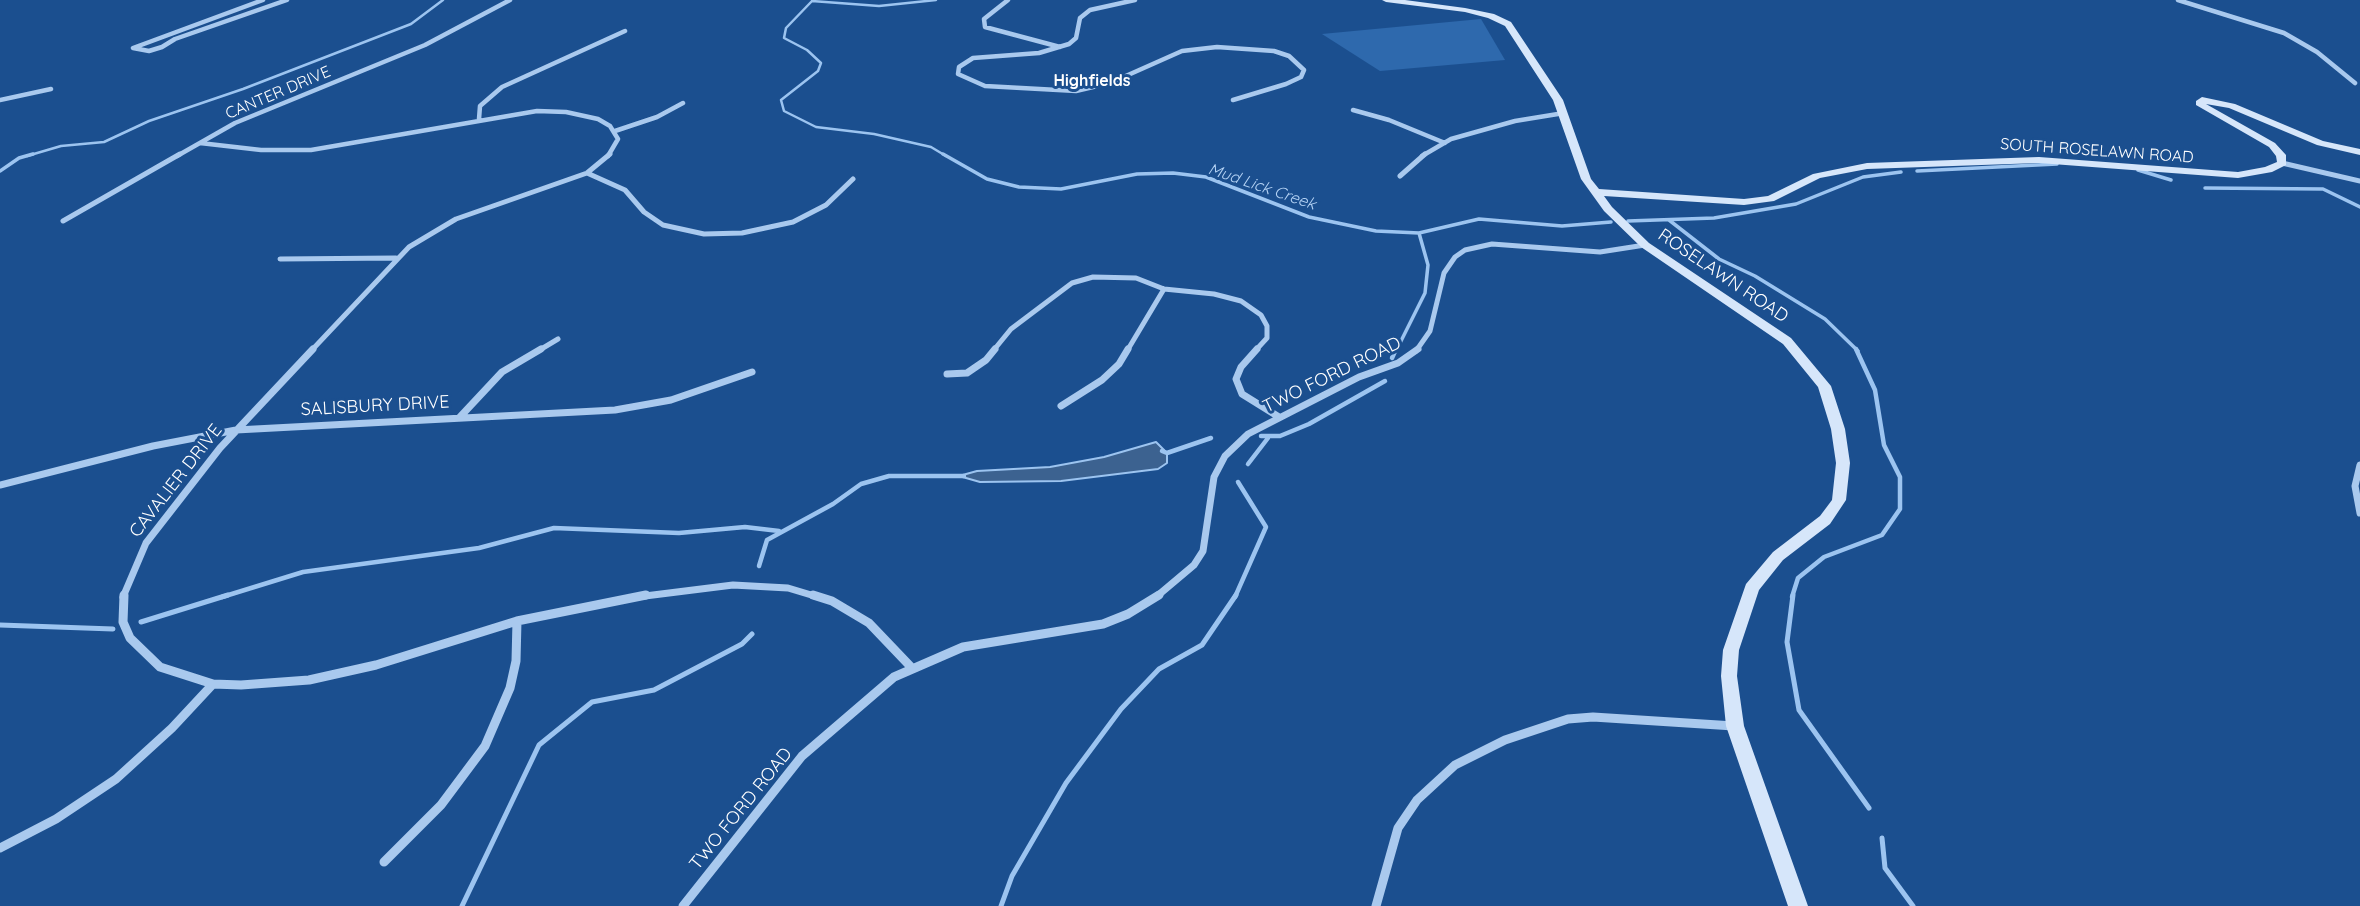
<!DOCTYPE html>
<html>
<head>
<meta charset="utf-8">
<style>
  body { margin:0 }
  canvas { display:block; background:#1b4f8f }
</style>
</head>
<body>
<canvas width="2360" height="906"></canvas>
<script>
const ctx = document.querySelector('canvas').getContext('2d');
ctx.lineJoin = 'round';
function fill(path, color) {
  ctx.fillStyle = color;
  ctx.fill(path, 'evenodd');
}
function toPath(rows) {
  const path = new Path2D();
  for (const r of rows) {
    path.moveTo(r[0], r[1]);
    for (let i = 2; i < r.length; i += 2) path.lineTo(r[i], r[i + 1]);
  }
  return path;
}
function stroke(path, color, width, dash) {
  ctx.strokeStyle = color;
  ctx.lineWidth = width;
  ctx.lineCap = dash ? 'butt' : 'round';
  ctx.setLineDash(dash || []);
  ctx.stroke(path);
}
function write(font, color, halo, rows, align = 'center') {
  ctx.font = font + ' Quicksand,sans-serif';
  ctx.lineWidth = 6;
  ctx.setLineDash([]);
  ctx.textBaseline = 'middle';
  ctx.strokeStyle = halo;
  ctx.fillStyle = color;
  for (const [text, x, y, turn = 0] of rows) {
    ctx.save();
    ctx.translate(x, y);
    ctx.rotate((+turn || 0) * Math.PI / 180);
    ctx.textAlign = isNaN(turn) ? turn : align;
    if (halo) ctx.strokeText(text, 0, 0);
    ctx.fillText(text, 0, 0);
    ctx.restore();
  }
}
fill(toPath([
  [1481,19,1505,60,1380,71,1322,34]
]), '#2e69ad');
const water = toPath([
  [1156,442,1167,453,1167,463,1158,469,1061,481,980,482,959,476,977,471,1050,467,1104,457,1156,442]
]);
fill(water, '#3c6290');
stroke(water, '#9cc4f0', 2);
stroke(toPath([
  [812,1,786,28,784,38,807,50,821,63,818,71,781,100,784,111,816,127,874,134,931,147,946,156],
  [812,1,879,6,936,0],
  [27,156,61,146,104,142,149,121,243,89,411,24,443,0]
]), '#9cc4f0', 2.5);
stroke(toPath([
  [943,154,987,179,1019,187,1061,189,1137,174,1173,173,1206,177,1309,217,1376,231,1419,233,1479,219,1562,226,1611,222],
  [2138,170,2171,180],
  [0,171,19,158,33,154],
  [1917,171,2057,164],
  [2205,188,2323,189,2360,207],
  [1669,220,1719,259,1755,276,1825,319,1858,351],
  [1628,221,1714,218,1796,204,1863,177,1901,172],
  [1396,351,1425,293,1428,265,1419,233]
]), '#9cc4f0', 3.5);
stroke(toPath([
  [1392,358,1396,349],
  [1261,436,1280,436,1309,424,1385,381],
  [1162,451,1167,453,1211,438],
  [1248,464,1268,438],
  [759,566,767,540,833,504,861,484,889,476,964,476],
  [222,597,303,572,479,548,554,528,679,533,745,527,779,531],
  [1235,597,1266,527,1238,482],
  [1792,597,1798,578,1824,557,1882,535,1900,509,1900,477,1884,445,1875,390,1856,349]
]), '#9cc4f0', 4.5);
stroke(toPath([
  [1793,595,1787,642,1799,710,1869,808],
  [141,622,228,595],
  [0,625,113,629],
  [1882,838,1885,868,1913,906],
  [462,906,539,745,592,702,654,690,742,644,752,634],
  [1001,906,1012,876,1066,783,1121,709,1159,669,1202,645,1236,595]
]), '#9cc4f0', 5);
stroke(toPath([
  [263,0,133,48,149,51,162,47,175,39,287,0],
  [1008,0,984,19,985,27,1060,47],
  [1135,0,1090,10,1080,18,1076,38,1069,44,1039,53,973,58,959,67,958,74,985,86,1076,91,1110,83,1182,51,1217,47,1274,51,1289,56,1304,70,1301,77,1286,84,1233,100],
  [2178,0,2284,33,2317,52,2355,83],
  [0,100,51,89],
  [1353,110,1389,120,1445,143],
  [479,119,480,106,502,87,625,31],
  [615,131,657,117,683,103],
  [200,143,261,150,311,150,537,111,566,112,598,119,610,126,618,139,608,156],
  [177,156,235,123,425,45,510,0],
  [1422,156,1451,139,1515,121,1564,113]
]), '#a9c9ee', 4.5);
stroke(toPath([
  [2282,163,2360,181],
  [587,173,625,190,644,212,663,225,704,234,742,233,793,222,826,205,853,179],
  [1400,176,1425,154],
  [63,221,180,154],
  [280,259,396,258],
  [311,351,409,247,456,219,587,173,610,154],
  [538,351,558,339],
  [993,351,1011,329,1072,283,1093,277,1136,278,1164,289,1214,294,1241,301,1261,315,1267,326,1267,338,1255,351],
  [1127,351,1164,289],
  [1416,351,1430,331,1444,273,1455,257,1465,250,1492,244,1600,252,1645,245]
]), '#a9c9ee', 5);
stroke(toPath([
  [1257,349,1241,367,1236,379,1242,394,1279,417],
  [947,374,967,373,986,360,995,349],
  [1061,406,1102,380,1119,364,1128,349],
  [459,418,502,372,541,349],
  [2360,465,2355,486,2360,513],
  [0,485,153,446,236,430,615,410,671,400,752,372],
  [123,597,146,543,220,448,313,349],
  [637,597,733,585,788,588,818,597],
  [1156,597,1194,565,1203,551,1214,477,1225,456,1248,434,1359,377,1398,363,1418,349]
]), '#a9c9ee', 7);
stroke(toPath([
  [124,595,123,622,130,638,160,667,213,684,241,685,309,680,376,665,517,621,646,595],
  [813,595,832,601,869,623,911,667],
  [0,848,56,819,116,779,172,728,213,684],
  [384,862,441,805,485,746,510,688,516,661,517,621],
  [683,906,802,756,894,677,963,647,1103,624,1128,614,1159,595],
  [1376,906,1398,828,1417,800,1455,765,1505,740,1568,719,1593,717,1734,726]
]), '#a9c9ee', 9);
fill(toPath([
  [1382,0,1405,0,1465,8,1494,14,1511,22,1563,100,1591,179,1599,189,1744,199,1768,196,1813,174,1867,163,2039,157,2238,172,2265,167,2277,162,2276,156,2269,147,2196,105,2196,101,2202,97,2235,104,2323,141,2360,149,2360,155,2317,145,2229,108,2206,104,2275,143,2286,155,2286,165,2272,172,2238,178,2039,163,1867,169,1820,178,1774,201,1744,205,1604,196,1612,207,1649,243,1791,338,1831,386,1845,429,1850,463,1846,500,1830,524,1783,560,1759,590,1739,650,1737,676,1744,726,1808,906,1788,906,1726,726,1721,676,1723,650,1746,584,1773,552,1820,516,1832,500,1836,463,1831,429,1818,387,1783,344,1641,247,1604,211,1581,179,1553,100,1505,26,1488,18,1465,12,1386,2,1382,0]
]), '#d6e6fa');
write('bold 16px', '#fff', '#1b4f8f', [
  ["Highfields",1092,81]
]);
write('16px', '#fff', '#1b4f8f', [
  ["CANTER DRIVE",278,93,-23],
  ["SOUTH ROSELAWN ROAD",2097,151,4]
]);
write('italic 16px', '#b5d3f5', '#1b4f8f', [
  ["Mud Lick Creek",1262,187,19]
]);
write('18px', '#fff', '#1b4f8f', [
  ["ROSELAWN ROAD",1723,276,34],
  ["TWO FORD ROAD",1332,375,-26],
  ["SALISBURY DRIVE",375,406,-3],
  ["CAVALIER DRIVE",176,481,-52],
  ["TWO FORD ROAD",741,809,-51]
]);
</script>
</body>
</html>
